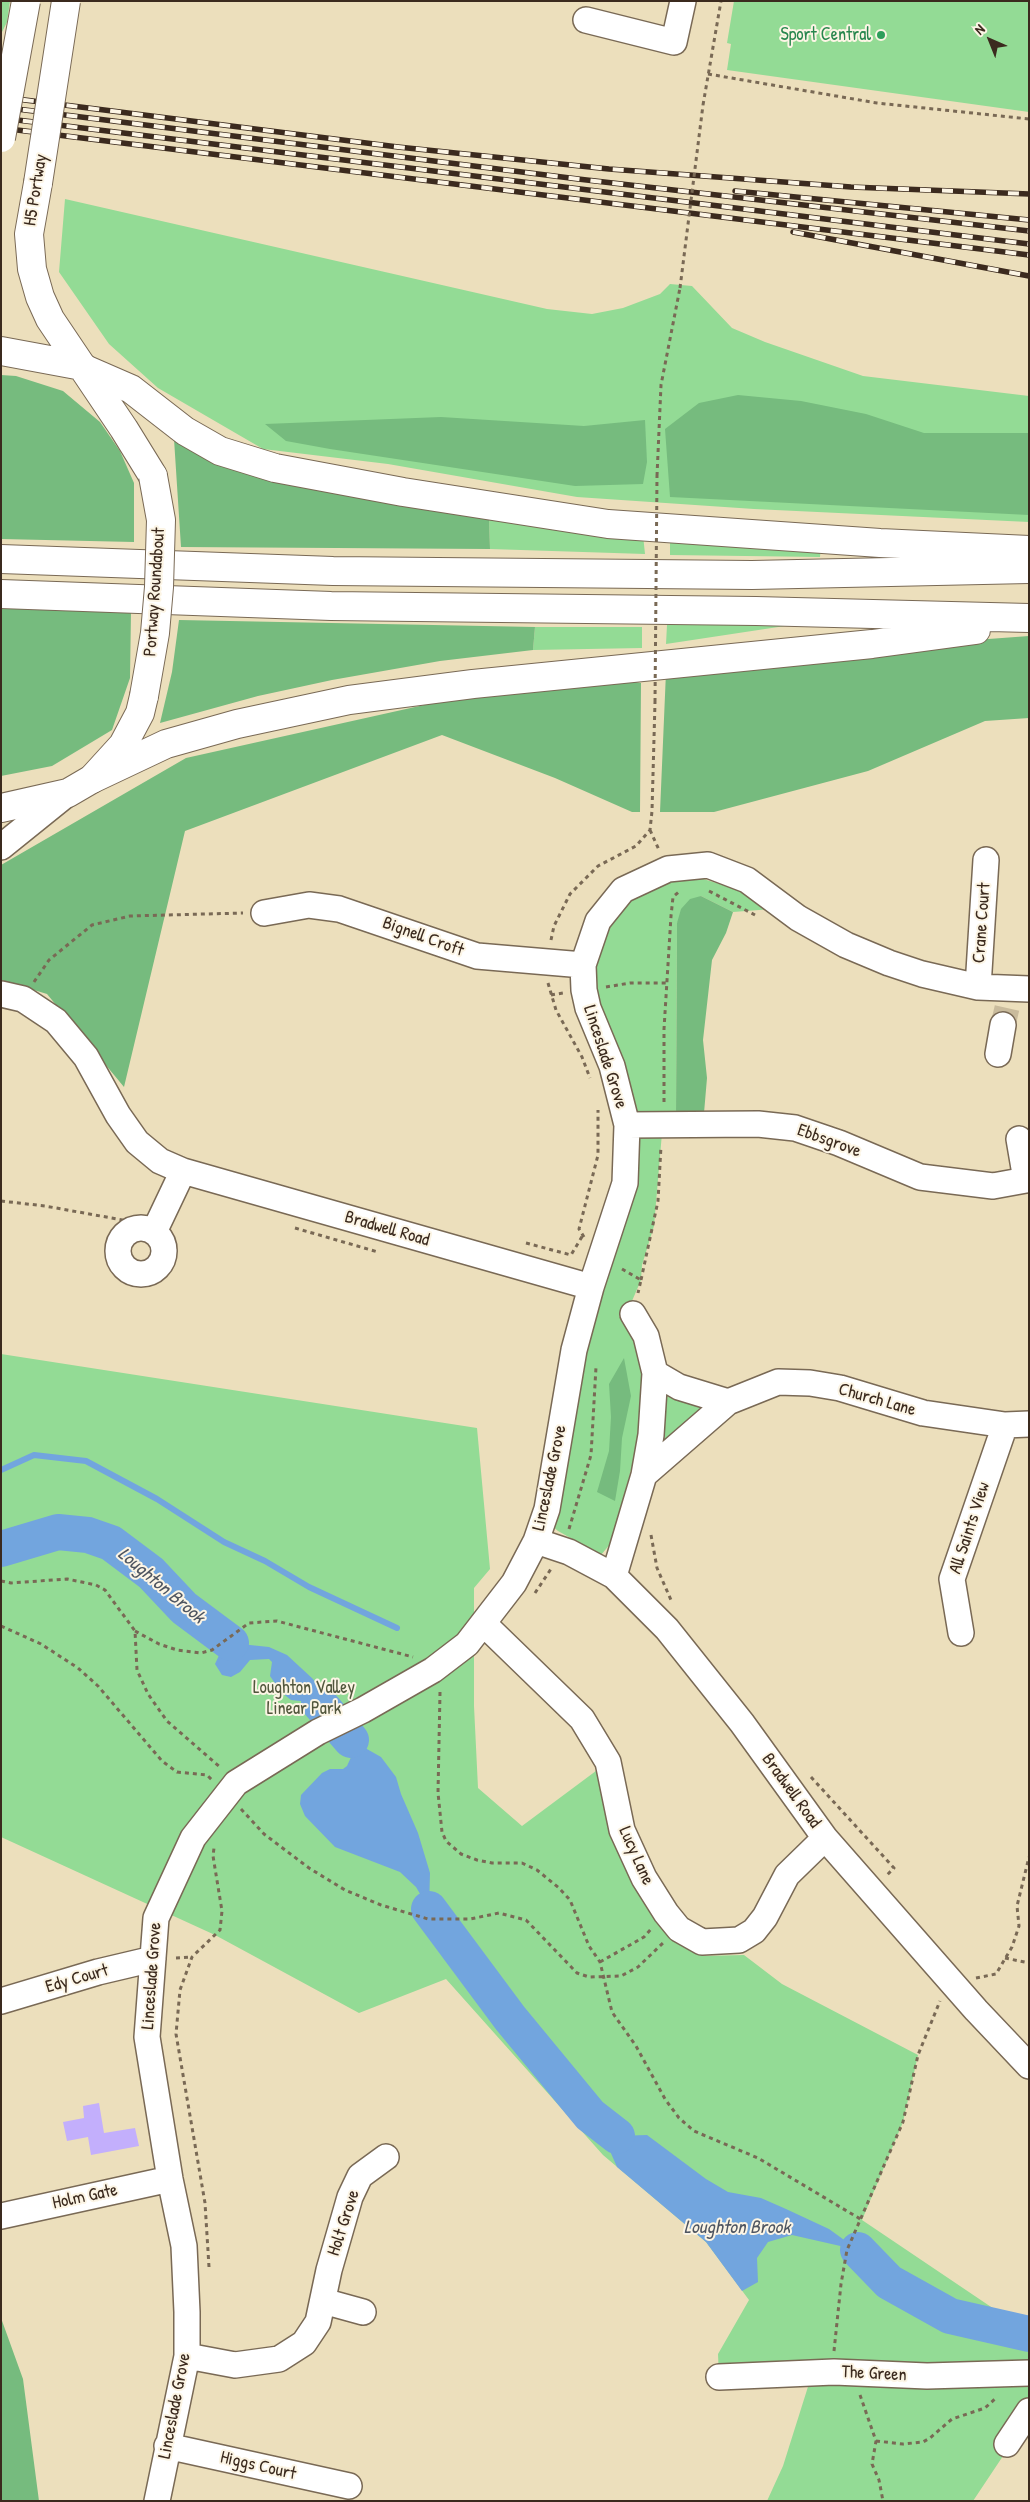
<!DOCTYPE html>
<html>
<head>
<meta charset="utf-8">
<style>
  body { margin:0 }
  #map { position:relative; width:1030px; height:2502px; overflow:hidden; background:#ecdfbc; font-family:"Patrick Hand",sans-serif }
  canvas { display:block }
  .frame { position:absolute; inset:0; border:2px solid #3b2a1e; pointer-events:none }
  .north { position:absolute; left:965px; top:15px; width:50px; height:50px; -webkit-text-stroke:4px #fcf5e5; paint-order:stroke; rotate:316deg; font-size:14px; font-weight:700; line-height:20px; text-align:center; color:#3b2a1e }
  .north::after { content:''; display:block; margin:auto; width:18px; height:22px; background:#3b2a1e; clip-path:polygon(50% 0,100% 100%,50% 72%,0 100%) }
</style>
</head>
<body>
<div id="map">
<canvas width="1030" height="2502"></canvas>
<div class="frame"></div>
<div class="north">N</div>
</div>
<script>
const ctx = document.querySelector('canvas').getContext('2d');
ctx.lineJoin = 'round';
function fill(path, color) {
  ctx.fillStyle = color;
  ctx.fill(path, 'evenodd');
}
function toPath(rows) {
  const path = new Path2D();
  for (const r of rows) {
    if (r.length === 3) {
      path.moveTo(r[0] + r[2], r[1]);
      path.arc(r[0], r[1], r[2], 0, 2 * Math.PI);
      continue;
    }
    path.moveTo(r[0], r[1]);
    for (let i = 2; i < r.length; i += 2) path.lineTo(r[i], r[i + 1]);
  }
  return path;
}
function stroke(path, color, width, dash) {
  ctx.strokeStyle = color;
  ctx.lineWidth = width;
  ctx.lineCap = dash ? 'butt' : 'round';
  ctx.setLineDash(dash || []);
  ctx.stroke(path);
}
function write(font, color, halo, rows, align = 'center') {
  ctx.font = font + ' "Patrick Hand",sans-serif';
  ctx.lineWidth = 4;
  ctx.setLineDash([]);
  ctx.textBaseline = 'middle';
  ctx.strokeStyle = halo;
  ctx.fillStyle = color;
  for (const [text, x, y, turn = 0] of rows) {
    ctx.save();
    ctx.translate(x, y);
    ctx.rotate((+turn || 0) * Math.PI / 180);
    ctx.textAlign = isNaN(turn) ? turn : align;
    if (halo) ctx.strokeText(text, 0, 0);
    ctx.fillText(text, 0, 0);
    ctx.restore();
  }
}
fill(toPath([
  [1,1,10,1,7,22,1,34],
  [734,1,1029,1,1029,112,727,70,731,44,727,43],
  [65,199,547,309,592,314,623,308,660,294,670,284,692,286,732,328,765,342,863,376,1029,396,1029,522,754,509,577,497,388,464,263,449,158,388,109,344,59,272],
  [489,518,643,535,645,554,490,549],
  [670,538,821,547,820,557,670,555],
  [798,624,666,644,667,625],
  [535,627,642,627,642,648,533,650],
  [676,878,700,878,756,895,772,909,733,912,701,896,677,923,676,1114,636,1111,601,1016,595,980,597,957,605,930,631,897],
  [662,1133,654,1226,642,1265,641,1280,632,1301,619,1316,636,1334,648,1374,640,1437,611,1543,601,1555,558,1531,552,1526,595,1306,636,1160,640,1134],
  [1,1354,477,1428,490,1569,474,1588,474,1706,478,1788,522,1826,608,1762,622,1830,681,1935,702,1956,744,1955,782,1984,918,2055,903,2122,862,2220,1006,2317,1029,2316,1029,2417,973,2501,767,2501,783,2466,812,2374,719,2377,718,2354,749,2300,706,2242,603,2155,446,1979,359,2013,215,1935,1,1837],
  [668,1392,710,1408,660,1451]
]), '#93db95');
fill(toPath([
  [1,375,16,376,63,391,100,422,120,451,134,483,134,542,1,539],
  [738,395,801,401,866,414,924,433,1029,433,1029,515,670,497,665,429,699,403],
  [441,417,584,426,645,420,647,462,643,484,575,486,330,449,286,441,265,424],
  [174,439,489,518,490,549,181,547],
  [1,608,131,611,130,678,112,730,52,766,1,776],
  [179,620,535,627,533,650,440,661,332,680,258,696,160,723,172,672],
  [1029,636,1029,718,985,721,868,771,714,812,660,812,666,672,867,648],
  [629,681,641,683,640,812,632,812,555,778,442,735,185,831,124,1087,47,994,1,980,1,865,186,758,451,699],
  [701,896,733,912,726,933,712,960,703,1040,707,1078,704,1113,676,1114,677,923,681,909,690,899],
  [624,1358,631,1396,622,1438,620,1471,615,1501,597,1492,609,1451,611,1417,609,1384],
  [1,2318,23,2379,39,2501,1,2501]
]), '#76bb7e');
fill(toPath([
  [231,1643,269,1647,287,1655,313,1679,321,1691,319,1703,291,1700,281,1692,270,1676,272,1662,269,1659,250,1660,240,1672,231,1677,222,1675,215,1664,221,1651],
  [351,1740,381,1757,396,1777,401,1794,418,1833,430,1873,429,1909,416,1887,400,1872,335,1847,305,1816,300,1804,301,1795,322,1773,330,1769,343,1769,347,1766,352,1755,346,1745],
  [647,2135,706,2179,728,2192,761,2198,786,2209,829,2229,858,2250,792,2235,768,2242,757,2258,758,2282,742,2291,706,2242,617,2167,610,2151,617,2136]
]), '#72a5de');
stroke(toPath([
  [1,1470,34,1455,86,1461,157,1499,224,1542,265,1561,309,1587,397,1628]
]), '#72a5de', 6);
stroke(toPath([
  [1,1549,58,1532,88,1535,111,1543,151,1573,184,1608,231,1643],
  [319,1703,351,1740],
  [429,1909,510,2018,590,2115,617,2136],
  [858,2250,889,2282,950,2316,1029,2334]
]), '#72a5de', 36);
fill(toPath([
  [99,2103,104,2133,135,2128,139,2146,91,2155,88,2137,67,2141,63,2122,84,2118,83,2106]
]), '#c3affc');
stroke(toPath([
  [1003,1025,1007,1008]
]), '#c9bb9c', 25, [25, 12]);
const minor = toPath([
  [586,20,674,42,683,1],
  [1,847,68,793],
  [264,913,309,905,339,909,477,956,583,965],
  [978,987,986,860],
  [1,994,23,999,56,1021,86,1057,118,1115,137,1142,160,1161,183,1171,591,1287],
  [998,1054,1003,1025],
  [627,1125,758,1124,795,1128,839,1143,920,1177,993,1186,1026,1180,1019,1139],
  [141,1251,23],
  [154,1232,183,1171],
  [633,1314,646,1336,655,1373,651,1435,644,1475],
  [655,1373,679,1387,728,1402],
  [536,1541,569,1552,614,1576,667,1629,742,1723,825,1838,976,2010,1029,2066],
  [614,1576,644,1475,728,1402,778,1382,810,1383,840,1388,923,1413,1005,1425,1029,1424],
  [484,1624,582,1719,608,1762,622,1830,644,1878,666,1913,679,1929,702,1942,739,1940,754,1931,765,1917,787,1875,825,1838],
  [961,1633,952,1579,1005,1425],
  [1,2001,98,1972,153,1959],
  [1,2216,170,2179],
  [323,2301,363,2312],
  [187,2356,235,2365,279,2359,304,2343,318,2322,329,2270,350,2197,360,2176,386,2157],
  [719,2377,834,2372,927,2376,1029,2373],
  [1007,2444,1029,2411],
  [167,2446,349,2486],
  [157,2501,187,2356,187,2312,184,2246,170,2179,147,2037,156,1918,193,1838,236,1783,318,1732,363,1710,433,1670,467,1644,514,1583,536,1541,547,1509,574,1350,591,1287,625,1183,627,1125,612,1066,588,1008,584,990,583,965,598,921,623,890,668,869,708,865,747,880,798,918,846,945,889,963,922,974,978,987,1029,989]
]);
const major = toPath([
  [38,183,29,234,32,269,40,297,50,319,124,429,153,476],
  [1,351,82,366],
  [1,808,68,793,92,779,123,745,140,713,144,696]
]);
const highway = toPath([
  [85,369,131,389,185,431,220,451,275,468,403,492,608,524,880,543,1029,550],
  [1,559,333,571,752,575,1029,569],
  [1,594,331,606,756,611,1029,618],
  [92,779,166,744,237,724,349,700,473,684,872,644,976,630]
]);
stroke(minor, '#796955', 28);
stroke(major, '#796955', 30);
stroke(highway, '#796955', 30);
stroke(toPath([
  [708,74,877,103,1029,119],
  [703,105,721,1],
  [657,476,661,385,680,288],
  [650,830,659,850],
  [709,891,755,915],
  [551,940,554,926,570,894,598,866,636,846,650,830,652,811,655,702],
  [34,982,49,960,92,925,130,916,243,913],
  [548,983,556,1010,582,1057,590,1078],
  [606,987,630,983,668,983],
  [551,995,563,993],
  [664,1102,664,1029,671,916,673,897,681,890],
  [1,1201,45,1206,134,1222],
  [295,1228,378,1252],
  [584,1237,579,1229,598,1155,598,1110],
  [526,1243,571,1255,583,1235],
  [622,1269,641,1280,638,1293],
  [641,1280,658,1201,661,1146],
  [569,1529,591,1455,596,1367],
  [651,1535,657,1568,671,1600],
  [1,1581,11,1583,67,1579,96,1585,105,1590,135,1631,137,1670,148,1694,167,1721,221,1768],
  [535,1593,551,1569],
  [1,1626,41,1644,78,1668,98,1686,162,1761,177,1772,207,1775,212,1780],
  [135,1631,159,1644,177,1650,201,1653,212,1650,249,1623,277,1621,413,1657],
  [440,1692,438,1793,442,1832,446,1841,461,1854,477,1860,492,1863,522,1863,537,1870,559,1888,570,1900,589,1946,600,1962,612,2012,636,2046,665,2099,679,2118,694,2131,758,2158,862,2220],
  [811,1777,894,1868,887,1875],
  [241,1809,264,1834,309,1868,345,1890,381,1905,428,1919,470,1919,499,1913,526,1920,577,1973,589,1977,621,1976,638,1967,663,1943],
  [176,1958,192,1957],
  [1005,1958,1029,1963],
  [600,1962,644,1937,651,1929],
  [976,1978,996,1974,1012,1947,1019,1926,1017,1906,1029,1857],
  [209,2267,205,2203,176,2034,180,1990,192,1957,220,1930,222,1911,213,1856,214,1848],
  [834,2351,841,2284,847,2250,903,2122,918,2055,940,2001],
  [860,2395,876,2441,872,2464,879,2480,883,2501],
  [876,2441,903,2444,923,2442,930,2438,952,2419,985,2408,997,2397]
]), '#796955', 3, [4, 4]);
stroke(minor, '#fff', 25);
stroke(major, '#fff', 28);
stroke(highway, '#fff', 28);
const rail = toPath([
  [1,97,398,147,609,169,851,187,1029,194],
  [1,107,578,179,1029,231],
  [1,118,1029,244],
  [1,128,1029,255],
  [735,191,1029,220],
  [793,232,1029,276]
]);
stroke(rail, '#3b2a1e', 5.5);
stroke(rail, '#fcf5e5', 4, [11]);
const majorBridge = toPath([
  [1,138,26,1],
  [38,183,66,1],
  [144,696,155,633,159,587,161,520,153,476]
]);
stroke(majorBridge, '#796955', 30, []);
stroke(toPath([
  [680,288,703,105],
  [655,702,657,476]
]), '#796955', 3, [4, 4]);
stroke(majorBridge, '#fff', 28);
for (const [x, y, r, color] of [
  [881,35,5,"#2e9e5b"]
]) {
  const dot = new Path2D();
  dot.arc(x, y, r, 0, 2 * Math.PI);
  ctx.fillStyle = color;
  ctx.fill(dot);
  stroke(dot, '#fcf5e5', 2);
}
write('18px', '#27864d', '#fcf5e5', [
  ["Sport Central",871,35]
], 'right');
write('18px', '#3b2a1e', '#fcf5e5', [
  ["H5 Portway",36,190,-81],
  ["Portway Roundabout",155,592,-86],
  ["Crane Court",982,923,-86],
  ["Bignell Croft",423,937,20],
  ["Linceslade Grove",605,1057,72],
  ["Ebbsgrove",829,1141,20],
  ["Bradwell Road",387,1229,16],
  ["Church Lane",877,1400,16],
  ["Linceslade Grove",550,1478,-78],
  ["All Saints View",970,1528,-72],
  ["Bradwell Road",791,1791,54],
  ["Lucy Lane",636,1856,66],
  ["Linceslade Grove",152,1976,-86],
  ["Edy Court",77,1979,-16],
  ["Holm Gate",85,2197,-12],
  ["Holt Grove",344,2223,-72],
  ["The Green",874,2374,3],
  ["Linceslade Grove",175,2406,-79],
  ["Higgs Court",258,2466,13]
]);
write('18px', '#51563c', '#fcf5e5', [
  ["Loughton Valley",304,1688],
  ["Linear Park",304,1709]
]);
write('italic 19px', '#4e5561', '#fcf5e5', [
  ["Loughton Brook",161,1586,40],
  ["Loughton Brook",737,2228]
]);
</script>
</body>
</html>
